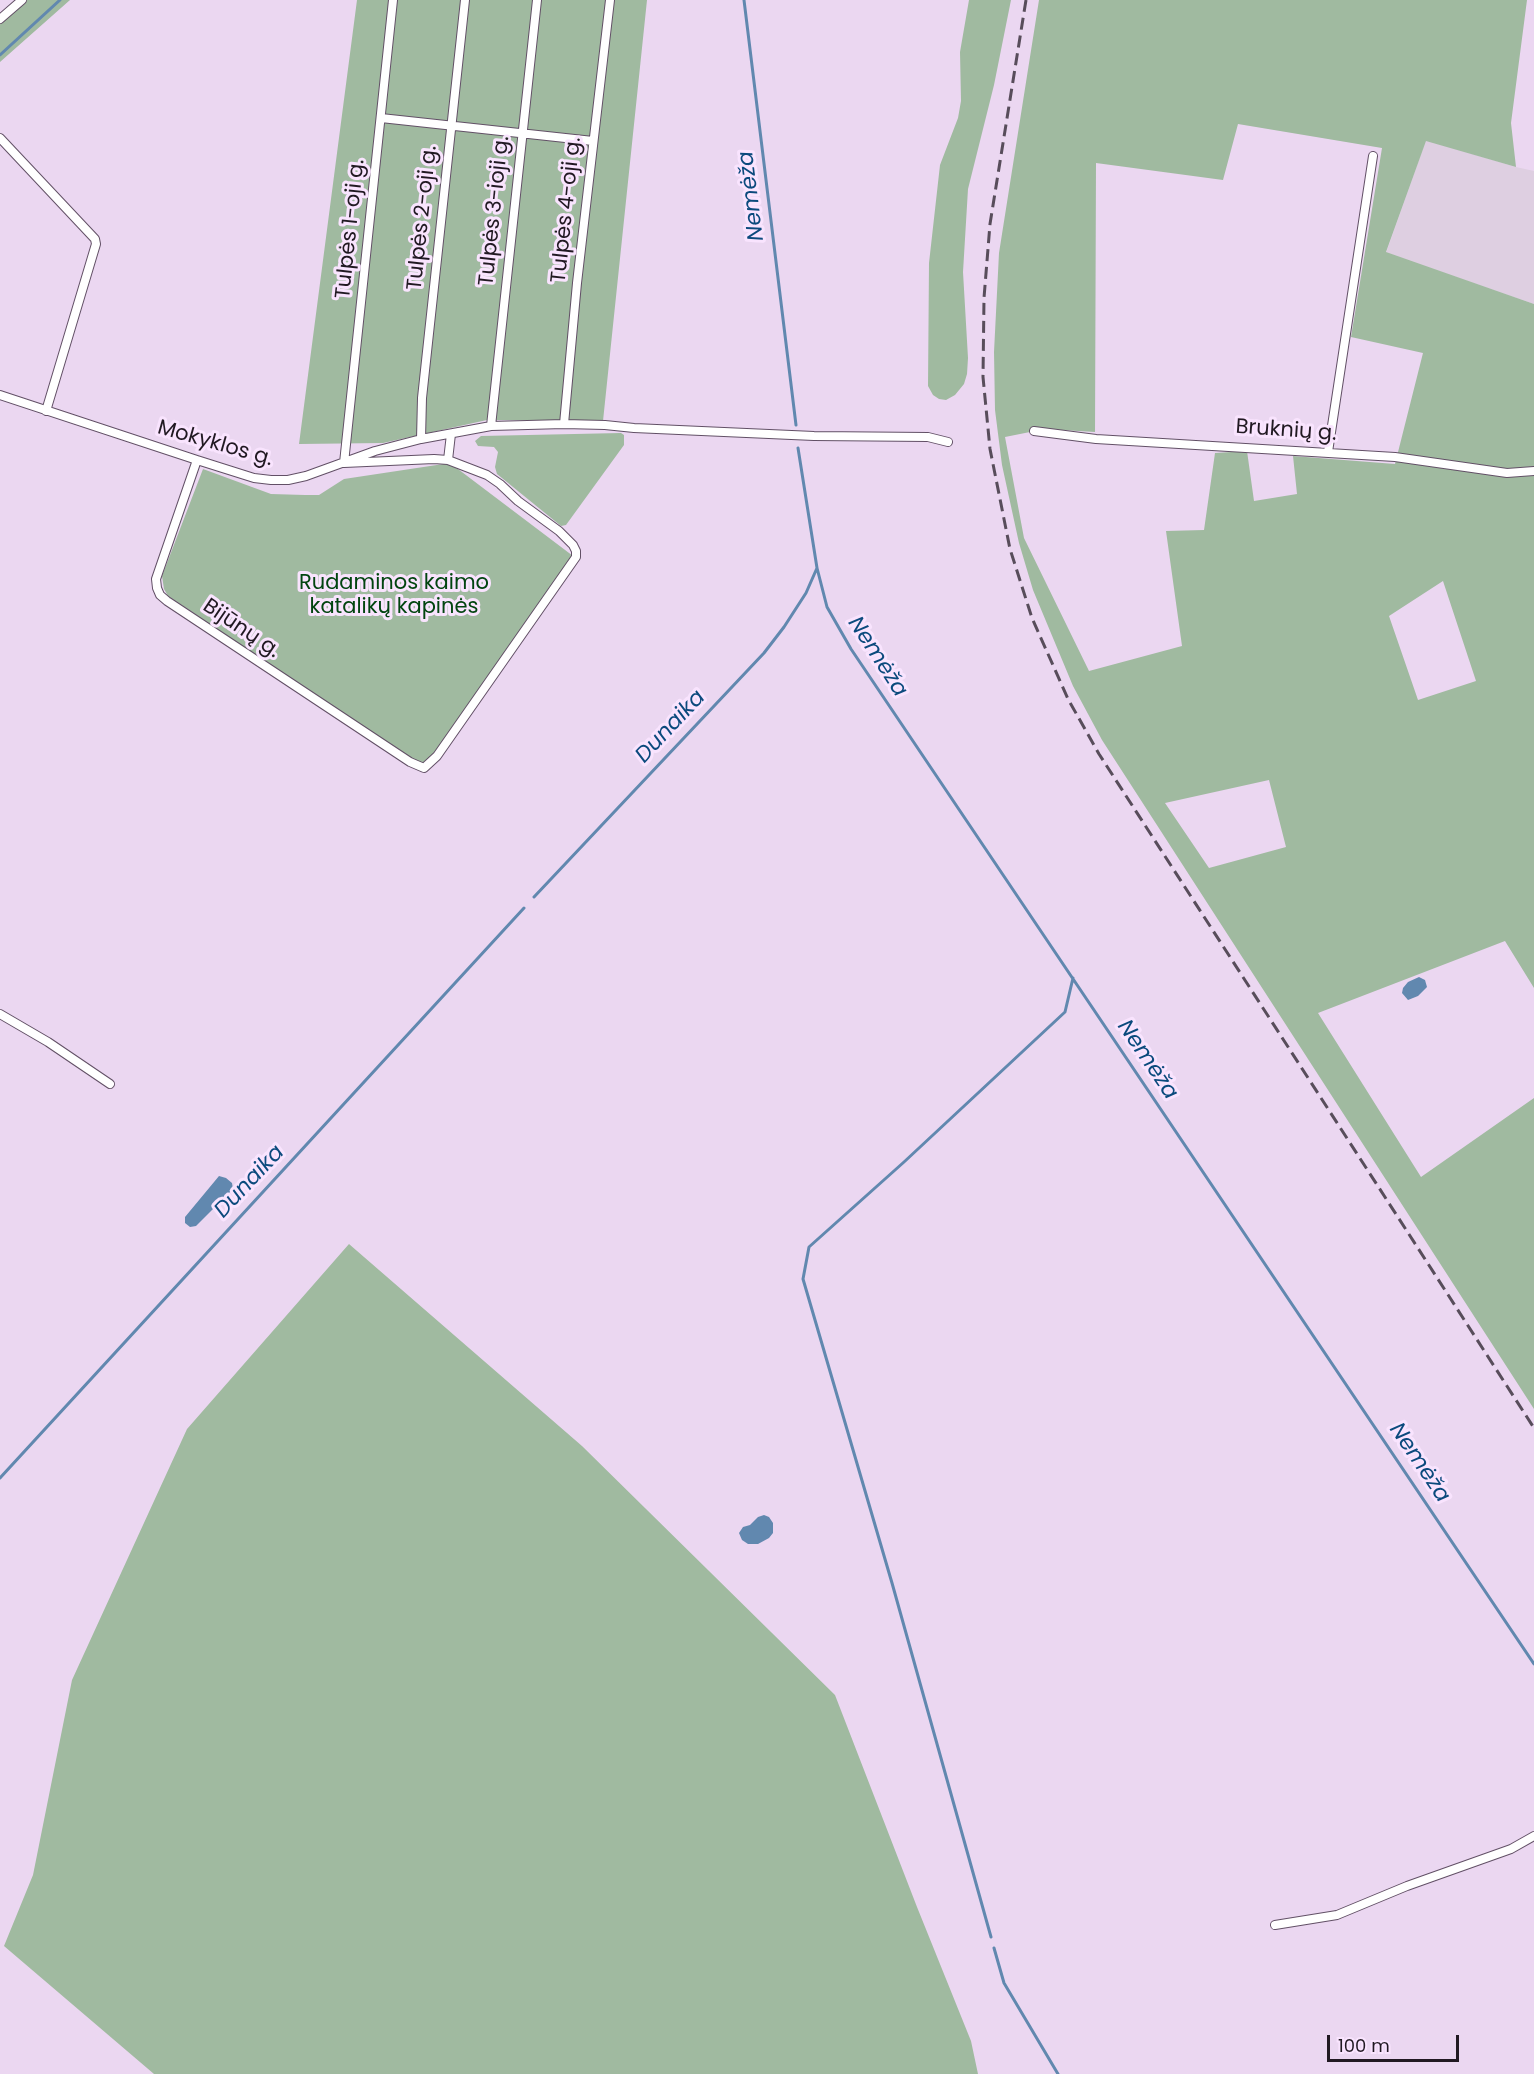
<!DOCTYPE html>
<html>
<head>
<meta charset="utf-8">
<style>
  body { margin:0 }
  #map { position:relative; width:1534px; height:2074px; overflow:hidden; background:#ebd7f1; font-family:Poppins,sans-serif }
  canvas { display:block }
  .scale { position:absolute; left:1327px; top:2035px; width:132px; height:27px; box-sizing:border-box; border:3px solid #211922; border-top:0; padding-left:8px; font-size:18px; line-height:21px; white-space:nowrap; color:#211922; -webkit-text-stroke:4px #f9e4fe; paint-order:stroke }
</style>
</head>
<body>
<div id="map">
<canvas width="1534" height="2074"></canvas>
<div class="scale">100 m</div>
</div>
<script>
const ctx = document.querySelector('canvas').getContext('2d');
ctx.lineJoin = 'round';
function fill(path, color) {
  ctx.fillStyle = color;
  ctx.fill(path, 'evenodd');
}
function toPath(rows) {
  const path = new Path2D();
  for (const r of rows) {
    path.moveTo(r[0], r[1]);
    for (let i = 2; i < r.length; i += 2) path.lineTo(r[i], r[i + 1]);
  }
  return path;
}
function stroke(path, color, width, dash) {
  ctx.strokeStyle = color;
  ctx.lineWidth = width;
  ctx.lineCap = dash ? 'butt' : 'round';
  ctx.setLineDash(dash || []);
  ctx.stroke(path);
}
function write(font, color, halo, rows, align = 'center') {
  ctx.font = font + ' Poppins,sans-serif';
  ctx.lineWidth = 6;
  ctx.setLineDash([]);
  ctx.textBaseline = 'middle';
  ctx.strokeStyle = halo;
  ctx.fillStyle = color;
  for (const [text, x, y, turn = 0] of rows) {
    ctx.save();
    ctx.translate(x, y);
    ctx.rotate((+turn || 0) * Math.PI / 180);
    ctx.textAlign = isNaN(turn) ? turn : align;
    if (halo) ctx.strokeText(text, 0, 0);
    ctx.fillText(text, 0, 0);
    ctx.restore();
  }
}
fill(toPath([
  [1426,140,1516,167,1534,171,1534,304,1386,253]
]), '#decfe1');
fill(toPath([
  [27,0,70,0,0,62,0,24],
  [357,0,647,0,603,421,487,420,383,443,299,444],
  [969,0,1011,0,994,85,968,189,963,272,968,358,967,374,964,384,955,395,946,400,939,399,933,395,928,386,929,263,940,165,958,118,961,101,960,52],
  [1039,0,1527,0,1511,123,1516,167,1426,141,1386,252,1534,304,1534,988,1505,941,1318,1013,1421,1177,1534,1098,1534,1409,1102,740,1073,686,1033,590,1019,543,1002,465,995,410,994,352,999,253],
  [1238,124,1382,148,1351,337,1423,353,1395,464,1293,456,1297,494,1254,501,1247,451,1215,453,1204,530,1166,531,1182,646,1089,671,1024,538,1005,437,1045,429,1095,432,1096,163,1223,180],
  [1443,581,1476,681,1418,700,1389,616],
  [1269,780,1286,847,1209,868,1165,803],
  [621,433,624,435,624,445,566,525,561,526,497,474,495,467,498,452,494,447,478,446,475,441,481,436],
  [450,463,573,556,431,759,425,763,417,763,168,596,164,589,162,576,203,469,271,494,305,495,319,495,344,479],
  [349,1244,582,1446,835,1695,917,1907,971,2041,978,2074,154,2074,4,1946,33,1875,72,1680,187,1429]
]), '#a0baa0');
fill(toPath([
  [1419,977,1425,980,1427,987,1418,996,1408,1000,1402,993,1403,988,1408,982],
  [219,1176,226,1178,232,1183,233,1189,196,1226,190,1227,185,1223,185,1217],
  [764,1515,769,1517,773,1523,773,1533,769,1538,758,1544,748,1544,742,1540,739,1533,743,1527,750,1525,758,1517]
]), '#6188af');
stroke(toPath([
  [744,0,796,425],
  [0,55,60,0],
  [798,448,817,568,827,607,851,649,1534,1664],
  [534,897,764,653,784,627,806,593,817,568],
  [0,1478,524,908],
  [991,1937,892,1583,803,1279,809,1247,904,1162,1065,1012,1073,978],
  [994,1948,1004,1983,1058,2074]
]), '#6188af', 3);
const street = toPath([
  [0,19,22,0],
  [381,118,593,141],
  [0,138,95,239,96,244,46,411],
  [0,395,197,460,254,478,271,480,288,480,306,476,375,451,421,439,491,426,564,424,605,425,634,428,814,436,928,437,948,442],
  [564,424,577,283,610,0],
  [491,426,537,0],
  [1034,431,1096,439,1395,457,1507,473,1534,471],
  [421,439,422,398,465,0],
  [1328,452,1373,156],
  [197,460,156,579,157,588,160,595,167,601,410,762,424,768,437,756,576,557,576,551,573,545,559,531,518,501,500,484,487,475,448,460,434,459,344,463,393,0],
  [448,460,451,434],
  [0,1014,48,1042,110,1084],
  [1275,1925,1337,1915,1407,1886,1511,1849,1534,1836]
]);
stroke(street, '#625066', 10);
stroke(street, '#fff', 8);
stroke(toPath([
  [1026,0,990,224,984,298,983,377,990,449,1010,549,1032,618,1068,699,1099,754,1534,1428]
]), '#584d5b', 3, [12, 6]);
write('21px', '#211922', '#f9e4fe', [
  ["Tulpės 4-oji g.",567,210,-84],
  ["Tulpės 3-ioji g.",495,211,-84],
  ["Tulpės 2-oji g.",423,218,-84],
  ["Tulpės 1-oji g.",351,229,-84],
  ["Bruknių g.",1286,431,4],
  ["Mokyklos g.",215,444,16],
  ["Bijūnų g.",241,629,34]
]);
write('21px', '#024510', '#f9e4fe', [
  ["Rudaminos kaimo",394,584],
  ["katalikų kapinės",394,608]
]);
write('italic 22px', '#0b4a7d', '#f9e4fe', [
  ["Nemėža",752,196,-97],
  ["Nemėža",877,657,57],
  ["Dunaika",671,727,-47],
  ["Nemėža",1147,1060,56],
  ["Dunaika",250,1182,-47],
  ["Nemėža",1419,1463,56]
]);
</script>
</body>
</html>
